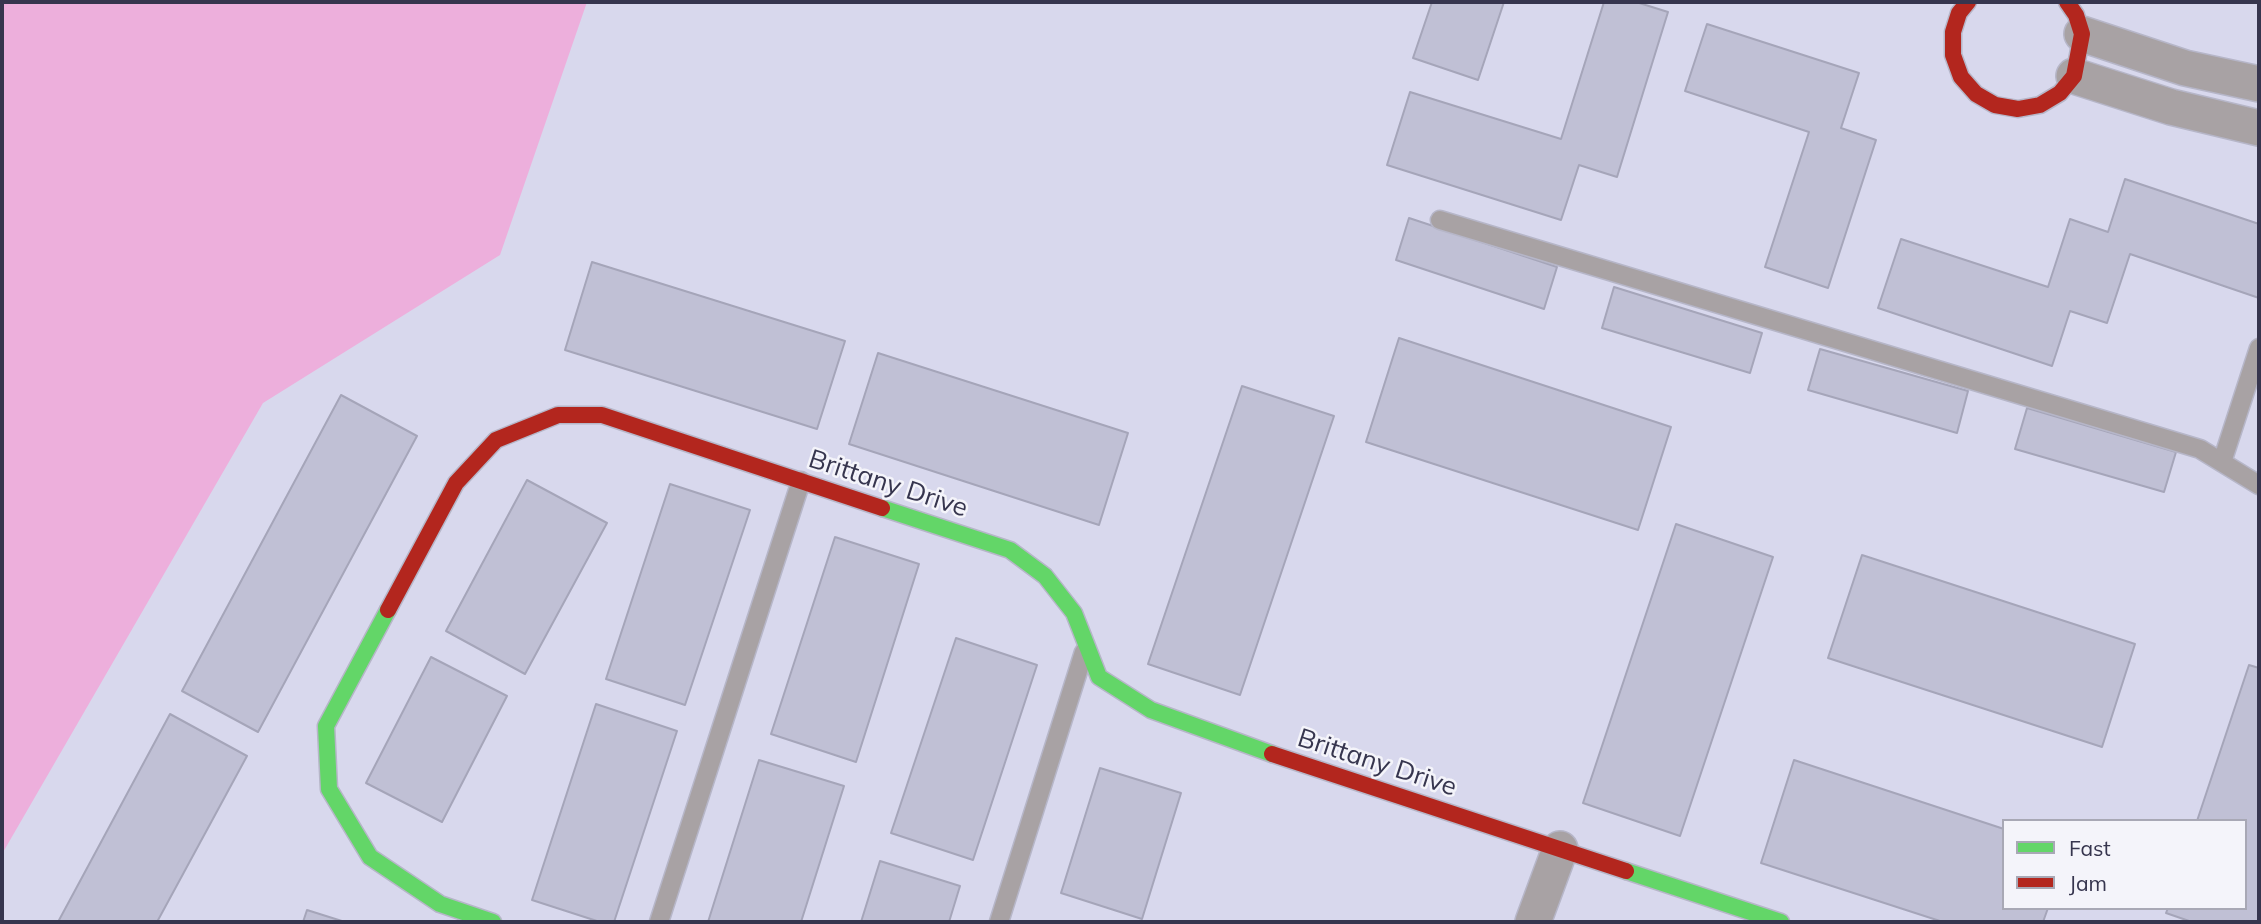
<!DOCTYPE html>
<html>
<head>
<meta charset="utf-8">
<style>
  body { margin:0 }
  #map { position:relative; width:2261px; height:924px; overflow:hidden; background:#d8d8ed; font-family:Mulish,sans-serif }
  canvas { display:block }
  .frame { position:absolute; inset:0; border:4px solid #36354e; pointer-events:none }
  .legend { position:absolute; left:2002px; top:819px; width:245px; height:91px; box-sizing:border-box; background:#f4f4fa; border:2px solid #a8a8b5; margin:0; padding:9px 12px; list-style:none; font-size:21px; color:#36354e }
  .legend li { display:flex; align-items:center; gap:14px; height:35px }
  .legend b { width:35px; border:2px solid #a8a8b5 }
</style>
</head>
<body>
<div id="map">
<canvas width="2261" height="924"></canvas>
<div class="frame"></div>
<ul class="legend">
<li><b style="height:9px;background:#63d668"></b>Fast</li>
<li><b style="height:9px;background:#b3261e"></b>Jam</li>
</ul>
</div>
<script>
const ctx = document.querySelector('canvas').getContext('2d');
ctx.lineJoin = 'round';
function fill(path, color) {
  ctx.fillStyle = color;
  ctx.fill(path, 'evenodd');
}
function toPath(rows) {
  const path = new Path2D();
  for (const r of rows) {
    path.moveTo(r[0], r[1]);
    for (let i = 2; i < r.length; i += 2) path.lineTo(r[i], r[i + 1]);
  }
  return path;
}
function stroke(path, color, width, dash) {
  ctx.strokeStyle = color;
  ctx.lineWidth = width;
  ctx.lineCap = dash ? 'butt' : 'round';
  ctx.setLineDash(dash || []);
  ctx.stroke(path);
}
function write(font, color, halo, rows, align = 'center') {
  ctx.font = font + ' Mulish,sans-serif';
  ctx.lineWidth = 5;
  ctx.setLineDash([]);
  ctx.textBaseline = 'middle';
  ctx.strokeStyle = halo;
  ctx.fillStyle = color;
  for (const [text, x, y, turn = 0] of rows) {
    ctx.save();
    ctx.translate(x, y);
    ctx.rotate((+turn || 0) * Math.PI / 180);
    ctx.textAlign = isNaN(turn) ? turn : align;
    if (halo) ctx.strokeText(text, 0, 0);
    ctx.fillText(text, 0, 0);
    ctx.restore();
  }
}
fill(toPath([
  [2,2,587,2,500,255,263,403,2,854]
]), '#edafdc');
const building = toPath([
  [1432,2,1504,2,1478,80,1413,58,1432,2],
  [1604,2,1636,2,1668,12,1617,177,1579,165,1561,220,1387,165,1410,92,1561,139,1604,2],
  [1707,24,1859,73,1841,128,1876,140,1828,288,1765,267,1809,132,1685,91,1707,24],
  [2125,179,2259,224,2259,298,2130,254,2107,323,2070,311,2052,366,1878,308,1901,239,2048,287,2070,219,2108,232,2125,179],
  [1409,218,1557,267,1544,309,1396,260,1409,218],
  [592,262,845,341,817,429,565,350,592,262],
  [1614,287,1762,333,1750,373,1602,328,1614,287],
  [1399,338,1671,427,1638,530,1366,442,1399,338],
  [1820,349,1968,391,1957,433,1808,390,1820,349],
  [878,353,1128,433,1099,525,849,444,878,353],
  [1242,386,1334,416,1240,695,1148,664,1242,386],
  [341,395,417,436,258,732,182,691,341,395],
  [2027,408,2176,452,2164,492,2015,449,2027,408],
  [527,480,607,523,525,674,446,631,527,480],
  [670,484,750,510,685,705,606,679,670,484],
  [1676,524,1773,557,1680,836,1583,803,1676,524],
  [835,537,919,564,856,762,771,734,835,537],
  [1862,555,2135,644,2102,747,1828,658,1862,555],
  [956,638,1037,665,973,860,891,833,956,638],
  [431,657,507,696,442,822,366,783,431,657],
  [2249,665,2259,668,2259,922,2192,922,2166,913,2168,908,2245,908,2245,821,2197,821,2249,665],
  [596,704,677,731,614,922,600,922,532,900,596,704],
  [170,714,247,756,157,922,58,922,170,714],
  [759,760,844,786,801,922,708,922,759,760],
  [1794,760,2004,829,2004,908,2048,908,2043,922,1943,922,1761,863,1794,760],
  [1100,768,1181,793,1142,919,1061,893,1100,768],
  [880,861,960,886,949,922,861,922,880,861],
  [307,910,345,922,303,922,307,910]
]);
fill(building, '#c0c0d5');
stroke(building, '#a5a5b9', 2);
const lane = toPath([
  [1440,220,2200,449,2259,485],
  [2222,462,2259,348],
  [659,922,801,481],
  [999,922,1084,652]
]);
const street = toPath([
  [2082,34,2185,68,2259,84],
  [2074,76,2171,107,2259,128],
  [1533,922,1560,849]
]);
const fast = toPath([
  [882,508,1010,550,1045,576,1074,613,1099,677,1151,710,1272,754],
  [388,610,326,726,329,789,370,857,440,904,493,922],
  [1626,871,1781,922]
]);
const jam = toPath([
  [1968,2,1959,13,1953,32,1953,55,1961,77,1976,94,1995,105,2018,109,2040,105,2060,93,2074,76,2082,34,2076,15,2067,2],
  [388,610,456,483,496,440,558,415,602,415,882,508],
  [1272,754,1626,871]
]);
stroke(lane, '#b6b6c8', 21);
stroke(street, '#b6b6c8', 38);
stroke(fast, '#b6b6c8', 19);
stroke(jam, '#b6b6c8', 19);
stroke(lane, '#a8a2a4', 18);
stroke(street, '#a8a2a4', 35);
stroke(fast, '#63d668', 16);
stroke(jam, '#b3261e', 16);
write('26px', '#36354e', '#f4f4fa', [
  ["Brittany Drive",888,484,18],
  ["Brittany Drive",1377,763,18]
]);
</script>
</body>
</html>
